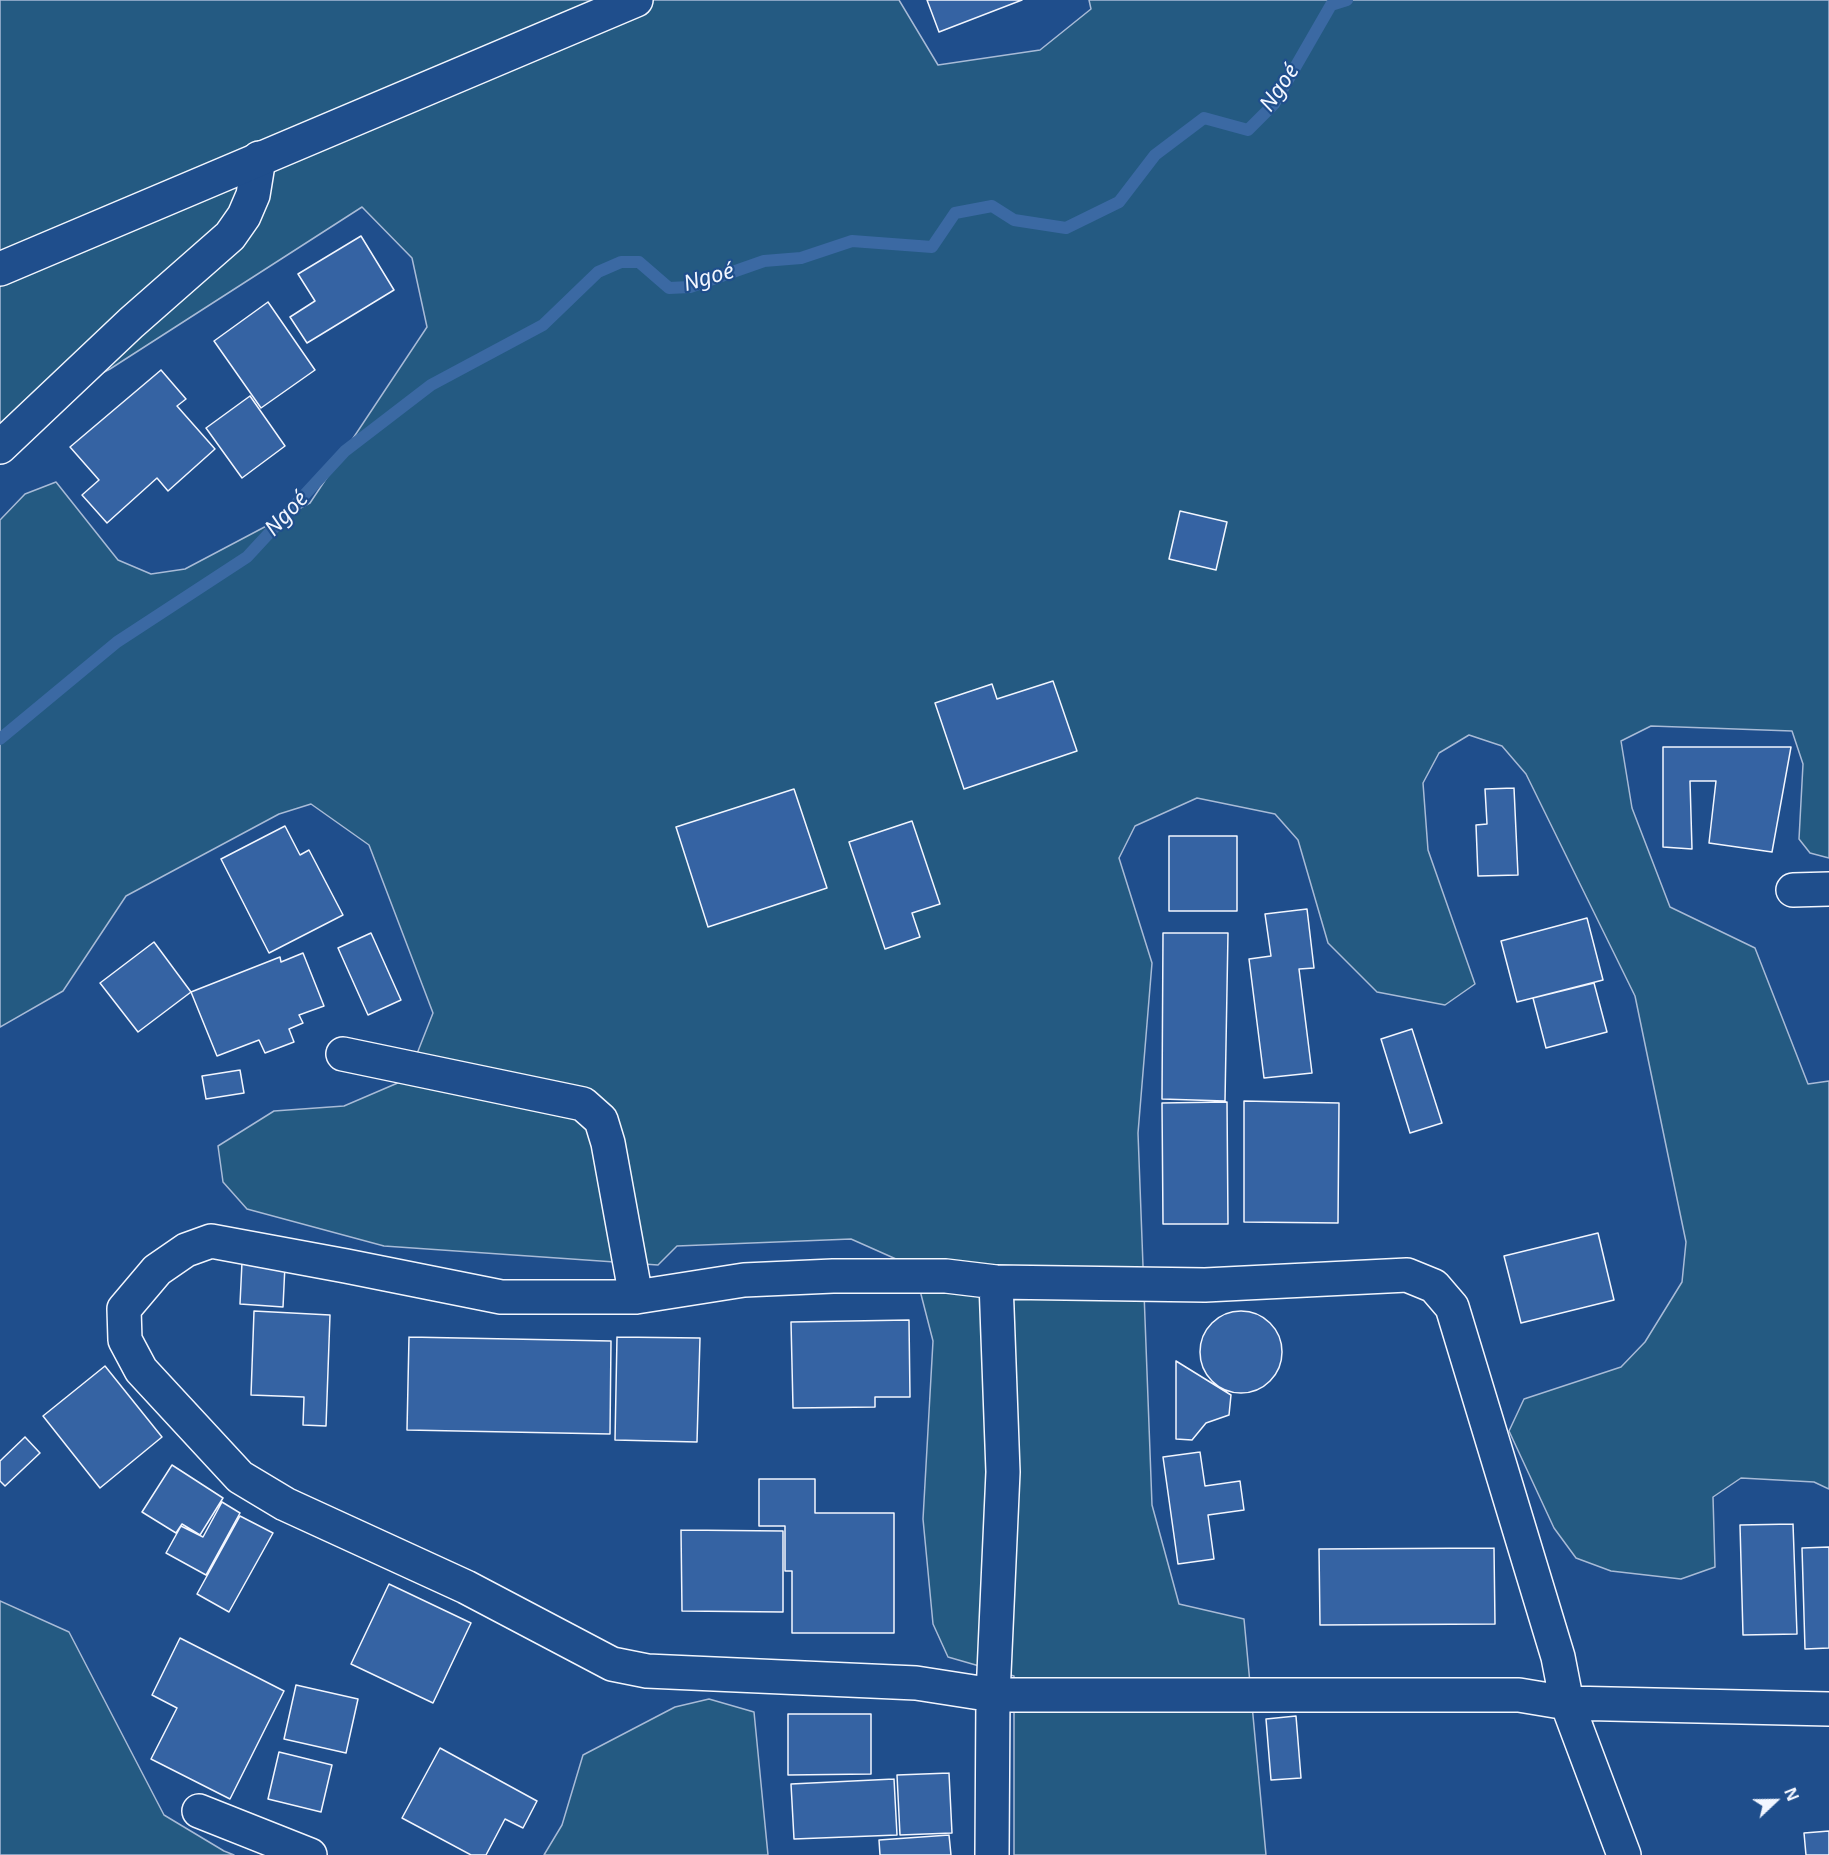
<!DOCTYPE html>
<html>
<head>
<meta charset="utf-8">
<style>
  body { margin:0 }
  #map { position:relative; width:1829px; height:1855px; overflow:hidden; background:#1f4e8c; font-family:"Noto Sans",sans-serif }
  canvas { display:block }
  .north { position:absolute; left:1745px; top:1771px; width:60px; height:60px; -webkit-text-stroke:4px #1f4e8c; paint-order:stroke; rotate:68deg; font-size:16px; font-weight:700; line-height:24px; text-align:center; color:#f2f6ff }
  .north::after { content:''; display:block; margin:auto; width:21px; height:27px; background:#f2f6ff; clip-path:polygon(50% 0,100% 100%,50% 72%,0 100%) }
</style>
</head>
<body>
<div id="map">
<canvas width="1829" height="1855"></canvas>
<div class="north">N</div>
</div>
<script>
const ctx = document.querySelector('canvas').getContext('2d');
ctx.lineJoin = 'round';
function fill(path, color) {
  ctx.fillStyle = color;
  ctx.fill(path, 'evenodd');
}
function toPath(rows) {
  const path = new Path2D();
  for (const r of rows) {
    if (r.length === 3) {
      path.moveTo(r[0] + r[2], r[1]);
      path.arc(r[0], r[1], r[2], 0, 2 * Math.PI);
      continue;
    }
    path.moveTo(r[0], r[1]);
    for (let i = 2; i < r.length; i += 2) path.lineTo(r[i], r[i + 1]);
  }
  return path;
}
function stroke(path, color, width, dash) {
  ctx.strokeStyle = color;
  ctx.lineWidth = width;
  ctx.lineCap = dash ? 'butt' : 'round';
  ctx.setLineDash(dash || []);
  ctx.stroke(path);
}
function write(font, color, halo, rows, align = 'center') {
  ctx.font = font + ' "Noto Sans",sans-serif';
  ctx.lineWidth = 4.5;
  ctx.setLineDash([]);
  ctx.textBaseline = 'middle';
  ctx.strokeStyle = halo;
  ctx.fillStyle = color;
  for (const [text, x, y, turn = 0] of rows) {
    ctx.save();
    ctx.translate(x, y);
    ctx.rotate((+turn || 0) * Math.PI / 180);
    ctx.textAlign = isNaN(turn) ? turn : align;
    if (halo) ctx.strokeText(text, 0, 0);
    ctx.fillText(text, 0, 0);
    ctx.restore();
  }
}
const green = toPath([
  [0,0,899,0,938,65,1040,50,1091,9,1089,0,1829,0,1829,858,1810,853,1799,839,1803,764,1792,731,1651,726,1621,741,1632,808,1670,907,1755,948,1808,1084,1829,1081,1829,1489,1814,1482,1741,1478,1713,1497,1715,1567,1681,1579,1611,1571,1576,1558,1554,1528,1509,1431,1524,1399,1621,1367,1645,1342,1682,1282,1686,1242,1635,996,1526,774,1502,746,1469,735,1439,753,1423,783,1428,850,1475,984,1445,1005,1377,992,1328,943,1298,840,1275,814,1197,798,1135,826,1119,858,1152,963,1138,1133,1152,1505,1179,1604,1244,1619,1266,1855,1014,1855,1014,1676,948,1657,933,1624,923,1519,933,1341,914,1267,851,1239,677,1246,658,1265,384,1246,247,1209,223,1182,218,1146,274,1111,344,1106,407,1079,433,1013,369,845,311,804,279,814,126,896,63,991,0,1027,0,520,25,494,56,482,118,560,151,574,185,569,310,503,427,327,412,258,362,207,110,369,0,426,0,0],
  [0,1601,69,1632,164,1815,224,1851,234,1855,0,1855,0,1601],
  [709,1699,754,1712,768,1855,544,1855,562,1825,583,1755,675,1707,709,1699]
]);
fill(green, '#245a82');
stroke(green, '#a8bbd7', 1.5);
stroke(toPath([
  [0,739,117,642,247,557,345,451,431,385,543,325,598,272,621,262,639,262,669,288,690,287,764,261,801,258,852,241,932,247,955,213,992,206,1014,220,1066,228,1119,202,1155,155,1204,118,1248,130,1274,104,1331,5,1347,0]
]), '#3b69a3', 12);
const building = toPath([
  [927,0,1022,0,939,32,927,0],
  [361,236,394,290,307,343,290,317,315,301,298,274,361,236],
  [268,302,315,370,261,408,214,341,268,302],
  [161,370,186,399,177,406,215,449,168,491,157,478,107,523,82,495,99,480,70,447,161,370],
  [250,396,285,446,242,478,206,428,250,396],
  [1180,511,1227,522,1216,570,1169,559,1180,511],
  [1053,681,1077,751,964,789,935,703,992,684,997,699,1053,681],
  [1663,747,1791,747,1772,852,1709,843,1716,781,1690,781,1692,849,1663,847,1663,747],
  [1514,788,1518,875,1478,876,1476,825,1487,824,1485,789,1514,788],
  [794,789,827,888,708,927,676,827,794,789],
  [912,821,940,904,912,913,920,937,885,949,849,842,912,821],
  [285,826,300,855,309,850,343,915,269,953,221,859,285,826],
  [1169,836,1237,836,1237,911,1169,911,1169,836],
  [1307,909,1314,968,1299,969,1312,1073,1264,1078,1249,959,1271,956,1265,914,1307,909],
  [1587,918,1603,980,1517,1002,1501,941,1587,918],
  [371,933,401,1000,368,1015,338,948,371,933],
  [1163,933,1228,933,1225,1101,1162,1099,1163,933],
  [154,942,191,992,138,1032,100,983,154,942],
  [303,953,324,1006,299,1015,303,1023,289,1029,294,1042,265,1053,259,1040,217,1056,191,992,280,957,281,962,303,953],
  [1594,983,1607,1032,1546,1048,1533,998,1594,983],
  [1412,1029,1442,1123,1410,1133,1381,1039,1412,1029],
  [240,1070,244,1093,206,1099,202,1076,240,1070],
  [1244,1101,1339,1103,1338,1223,1244,1222,1244,1101],
  [1227,1102,1228,1224,1163,1224,1162,1103,1227,1102],
  [1598,1233,1614,1300,1521,1323,1504,1256,1598,1233],
  [242,1262,285,1265,283,1307,240,1304,242,1262],
  [254,1311,330,1315,326,1426,303,1425,304,1397,251,1395,254,1311],
  [1241,1352,41],
  [909,1320,910,1397,875,1397,875,1407,793,1408,791,1322,909,1320],
  [409,1337,611,1341,610,1434,407,1430,409,1337],
  [617,1337,700,1338,697,1442,615,1440,617,1337],
  [1176,1361,1231,1395,1229,1415,1206,1423,1192,1440,1176,1439,1176,1361],
  [105,1366,162,1437,100,1488,43,1416,105,1366],
  [25,1437,40,1453,5,1486,0,1481,0,1461,25,1437],
  [1200,1452,1205,1486,1240,1481,1244,1510,1208,1515,1214,1559,1178,1564,1163,1457,1200,1452],
  [172,1465,223,1498,200,1535,182,1524,176,1533,142,1512,172,1465],
  [759,1479,815,1479,815,1513,894,1513,894,1633,792,1633,792,1571,785,1571,785,1526,759,1526,759,1479],
  [222,1502,240,1513,206,1575,166,1553,181,1526,203,1537,222,1502],
  [240,1516,273,1533,229,1612,197,1594,240,1516],
  [1793,1524,1797,1634,1743,1635,1740,1525,1793,1524],
  [681,1530,783,1531,783,1612,682,1611,681,1530],
  [1829,1547,1829,1648,1805,1649,1802,1548,1829,1547],
  [1494,1548,1495,1624,1320,1625,1319,1549,1494,1548],
  [389,1584,471,1623,433,1703,351,1664,389,1584],
  [180,1638,284,1691,230,1799,151,1759,177,1708,152,1695,180,1638],
  [296,1685,358,1699,346,1753,284,1739,296,1685],
  [788,1714,871,1714,871,1774,788,1775,788,1714],
  [1296,1716,1301,1778,1271,1780,1266,1719,1296,1716],
  [440,1748,537,1801,523,1828,505,1819,486,1855,471,1855,402,1818,440,1748],
  [279,1752,332,1765,321,1812,268,1799,279,1752],
  [949,1773,952,1833,900,1835,897,1775,949,1773],
  [894,1779,897,1835,794,1839,791,1784,894,1779],
  [1829,1831,1829,1855,1806,1855,1804,1833,1829,1831],
  [949,1835,951,1855,880,1855,879,1840,949,1835]
]);
fill(building, '#3563a3');
stroke(building, '#f2f6ff', 1.5);
const minor = toPath([
  [0,447,131,323,230,236,244,216,253,195,259,158],
  [1793,890,1829,889],
  [343,1054,583,1104,601,1120,608,1143,636,1297],
  [199,1811,310,1855],
  [992,1855,993,1695,1003,1472,996,1282],
  [1624,1855,1567,1703,1558,1657,1452,1307,1434,1286,1407,1275,1205,1285,996,1282,946,1276,833,1276,744,1280,636,1297,501,1297,346,1266,211,1241,186,1250,157,1270,124,1309,125,1340,141,1370,240,1477,285,1504,466,1587,612,1664,647,1671,916,1683,993,1695,1519,1695,1567,1703,1829,1709]
]);
const highway = toPath([
  [0,269,636,0]
]);
stroke(minor, '#f2f6ff', 36);
stroke(highway, '#f2f6ff', 36);
stroke(minor, '#1f4e8c', 33);
stroke(highway, '#1f4e8c', 33);
write('italic 22px', '#f2f6ff', '#1f4e8c', [
  ["Ngoé",1280,88,-56],
  ["Ngoé",709,278,-16],
  ["Ngoé",287,514,-47]
]);
</script>
</body>
</html>
